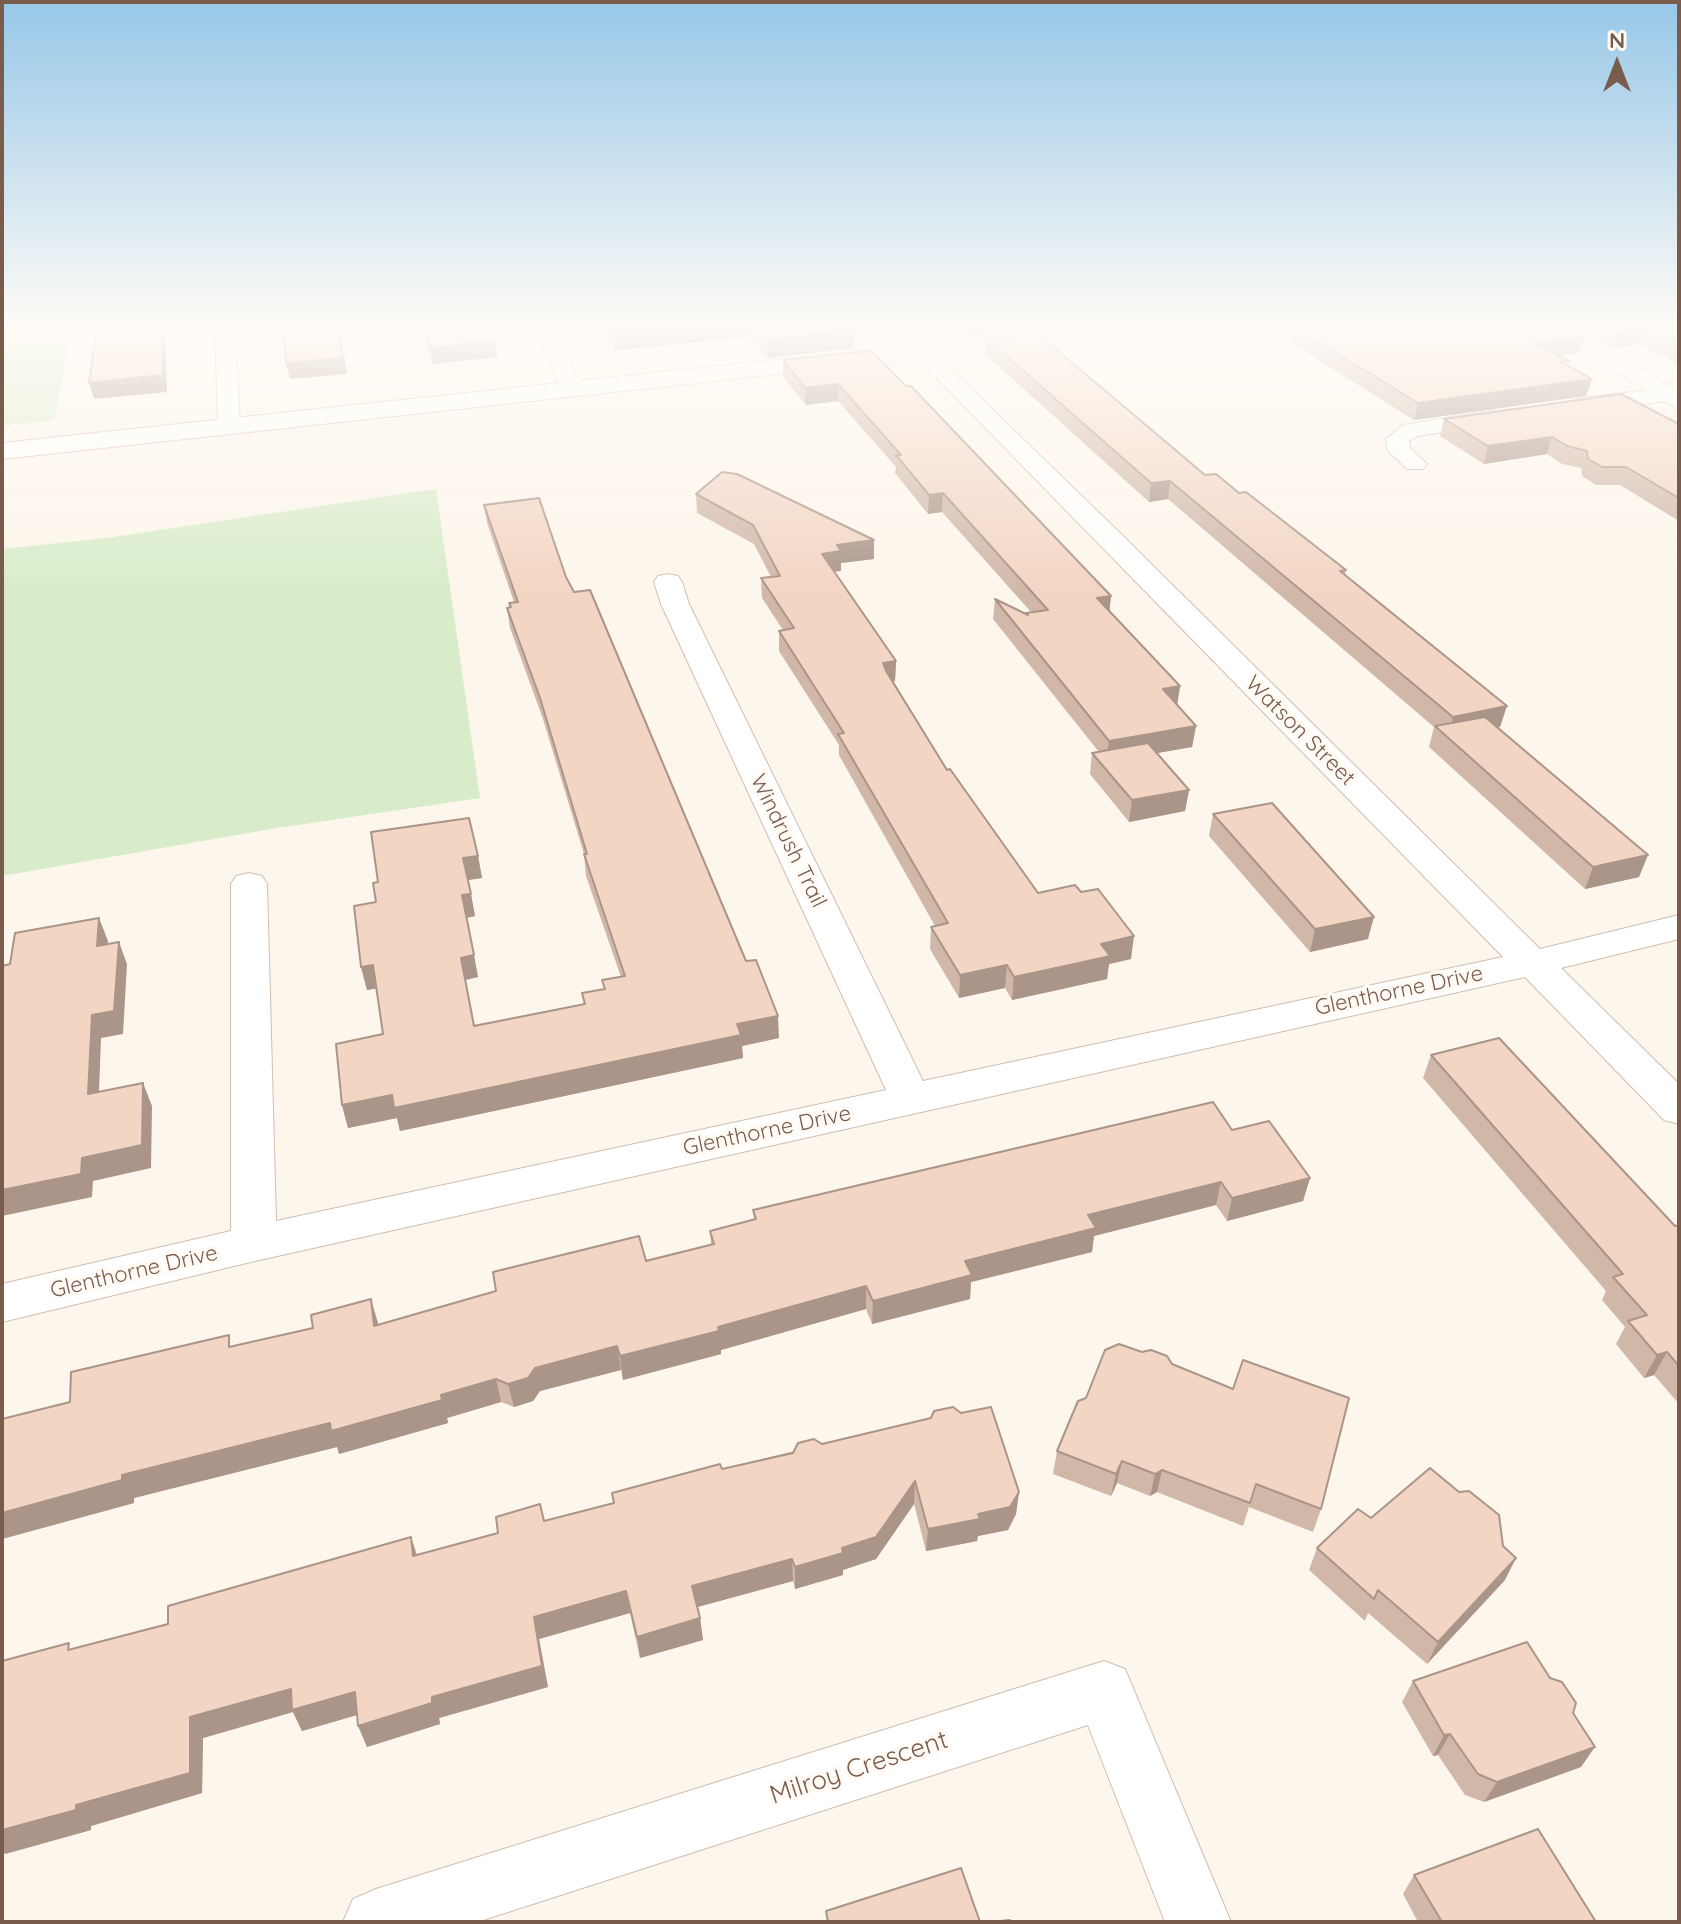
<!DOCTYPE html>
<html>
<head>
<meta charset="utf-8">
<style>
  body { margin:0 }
  #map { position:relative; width:1681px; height:1924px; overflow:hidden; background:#fdf6ec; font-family:Quicksand,sans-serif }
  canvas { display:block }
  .frame { position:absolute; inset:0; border:4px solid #7a5c4d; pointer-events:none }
  .north { position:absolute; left:1577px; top:24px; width:80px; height:80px; -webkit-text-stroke:6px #fffaf3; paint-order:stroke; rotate:0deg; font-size:22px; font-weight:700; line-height:32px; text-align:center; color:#7a5c4d }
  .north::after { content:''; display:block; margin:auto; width:28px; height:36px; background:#7a5c4d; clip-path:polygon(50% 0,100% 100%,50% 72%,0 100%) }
</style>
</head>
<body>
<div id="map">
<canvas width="1681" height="1924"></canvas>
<div class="frame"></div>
<div class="north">N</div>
</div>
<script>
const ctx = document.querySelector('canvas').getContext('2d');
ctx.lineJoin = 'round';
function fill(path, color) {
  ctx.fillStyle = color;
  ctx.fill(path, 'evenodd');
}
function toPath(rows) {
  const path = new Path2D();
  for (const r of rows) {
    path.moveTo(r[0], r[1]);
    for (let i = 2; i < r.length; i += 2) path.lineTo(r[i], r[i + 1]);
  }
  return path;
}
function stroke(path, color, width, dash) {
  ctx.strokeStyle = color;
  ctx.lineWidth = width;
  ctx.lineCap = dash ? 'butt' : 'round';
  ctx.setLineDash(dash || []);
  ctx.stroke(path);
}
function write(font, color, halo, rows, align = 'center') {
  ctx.font = font + ' Quicksand,sans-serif';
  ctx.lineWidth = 7;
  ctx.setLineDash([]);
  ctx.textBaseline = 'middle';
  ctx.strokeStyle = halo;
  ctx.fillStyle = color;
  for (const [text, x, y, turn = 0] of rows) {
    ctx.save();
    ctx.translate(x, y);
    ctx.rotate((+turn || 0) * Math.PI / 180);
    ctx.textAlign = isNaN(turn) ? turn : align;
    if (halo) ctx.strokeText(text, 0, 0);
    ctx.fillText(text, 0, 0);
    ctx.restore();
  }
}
fill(toPath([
  [2,325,70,325,55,420,2,426],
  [436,489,480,798,277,828,2,876,2,549,106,538]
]), '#d8ecc9');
const street = toPath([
  [215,325,235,325,240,427,229,434,218,427,215,325],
  [532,325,552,325,584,390,581,395,565,395,532,325],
  [922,346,929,348,1121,534,1540,949,1679,915,1679,939,1561,968,1679,1084,1679,1124,1664,1120,1525,977,255,1261,2,1322,2,1284,231,1231,231,884,236,876,249,873,262,876,267,884,276,1221,886,1090,661,604,654,582,658,576,668,574,678,576,682,582,689,604,923,1081,1503,957,915,356,912,352,915,348,922,346],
  [1667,388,1678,395,1675,400,1579,412,1568,405,1579,398,1667,388],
  [1495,410,1506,417,1503,422,1418,436,1409,441,1410,448,1427,464,1423,469,1407,469,1387,450,1386,439,1403,425,1495,410],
  [1104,1661,1125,1669,1231,1922,1165,1922,1088,1725,477,1922,343,1922,353,1899,376,1889,1104,1661]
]);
const secondary = toPath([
  [1098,325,1174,325,1163,332,2,459,2,443,1098,325],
  [1540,325,1567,325,1679,391,1679,410,1540,325]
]);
stroke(street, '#d1beb0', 2);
stroke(secondary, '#d6c0b0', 2);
fill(street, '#fff');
fill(secondary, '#fff');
fill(toPath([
  [420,325,488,325,495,341,497,357,433,364],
  [600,325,875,325,852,328,854,348,768,358,752,337,615,350],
  [955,325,1016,325,1015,331,966,336],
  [1573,325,1679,325,1679,364,1640,344,1612,348],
  [1293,326,1579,353,1557,355,1567,366,1592,379,1586,396,1414,420,1290,342],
  [986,338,1205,475,1239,493,1346,570,1345,575,1500,727,1497,727,1639,877,1585,889,1429,747,1434,727,1168,499,1149,502,985,354],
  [871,351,1111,596,1109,611,1180,686,1177,705,1196,726,1192,747,1157,753,1189,790,1185,811,1129,822,1090,774,1092,753,1099,752,993,619,995,599,1025,614,1031,612,942,512,928,514,895,473,896,467,838,401,806,405,783,377,783,360],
  [1444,419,1679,424,1679,521,1620,485,1596,485,1582,476,1581,468,1562,464,1547,454,1484,464,1440,436],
  [696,494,874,540,874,559,841,563,841,571,834,571,896,661,895,681,893,681,947,770,1038,893,1131,959,1109,964,1107,979,1067,988,1012,1000,1005,988,959,998,930,949,931,927,935,926,839,755,839,745,779,651,779,631,783,630,762,598,761,578,771,577,754,544,697,513],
  [484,505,566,577,779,1038,742,1046,743,1058,400,1131,397,1118,348,1128,342,1105,383,1034,376,988,367,990,361,967,376,902,478,856,482,878,468,880,475,916,466,918,478,977,465,980,474,1025,584,1004,582,993,604,989,602,980,621,977,586,876,584,854,543,719,510,628,507,608,510,608,509,603,514,602,487,523],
  [1213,814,1368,939,1310,952,1209,836],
  [1431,1055,1675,1226,1679,1225,1679,1404,1654,1375,1644,1378,1616,1344,1625,1327,1602,1300,1606,1291,1423,1078],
  [1232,1130,1310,1178,1303,1201,1227,1221,1216,1205,1094,1236,1092,1252,971,1282,970,1299,872,1324,866,1309,721,1350,721,1354,623,1380,621,1370,540,1391,533,1401,514,1407,501,1402,447,1418,448,1423,339,1454,337,1447,134,1498,134,1503,2,1539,2,1419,70,1402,234,1346,313,1328,378,1325,711,1244,710,1231,754,1220,753,1210],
  [1172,1364,1321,1509,1313,1532,1249,1507,1243,1526,1157,1492,1150,1496,1117,1483,1111,1496,1053,1474,1057,1451,1086,1398],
  [822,1444,1019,1492,1016,1514,1008,1530,978,1536,977,1541,926,1551,914,1504,876,1559,843,1570,843,1575,795,1589,793,1581,697,1607,700,1618,703,1640,640,1658,630,1613,539,1639,548,1687,439,1718,440,1724,367,1747,357,1715,302,1731,293,1712,203,1738,202,1793,91,1826,91,1830,5,1854,73,1649,168,1624,411,1537,417,1555,614,1503,722,1469],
  [1371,1518,1505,1580,1427,1664,1368,1613,1365,1621,1309,1570,1317,1548],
  [1413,1681,1573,1713,1581,1767,1484,1802,1465,1795,1438,1755,1433,1756,1402,1702],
  [1414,1875,1596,1922,1418,1922,1403,1894]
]), '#d1b7a8');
fill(toPath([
  [161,325,165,325,167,392,94,399,89,383],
  [339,325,347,374,290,379,286,363],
  [677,325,751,325,752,337,615,350,614,331],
  [836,325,875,325,836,329],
  [967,325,1016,325,1015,331,966,336],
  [854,329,854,348,768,358,768,339],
  [1645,329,1640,344,1612,348,1617,332],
  [1584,337,1579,353,1530,359,1534,343],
  [495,341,497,357,433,364,430,348],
  [1592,379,1586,396,1414,420,1418,403],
  [838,384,838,401,806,405,805,388],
  [1552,437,1547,454,1484,464,1488,446],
  [1170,481,1168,499,1149,502,1151,483],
  [943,493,942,512,928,514,929,495],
  [874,540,874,559,841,563,841,571,822,573,822,554,837,545],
  [1111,596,1109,616,1097,598],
  [896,661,895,681,883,683,883,663],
  [1180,686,1177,706,1163,689],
  [1507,706,1500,727,1447,738,1453,717],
  [1196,726,1192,747,1106,762,1109,741],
  [1189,790,1185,811,1129,822,1132,800],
  [1648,855,1639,877,1585,889,1593,867],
  [478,856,482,878,468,880,463,858],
  [471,894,475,916,466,918,462,895],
  [1374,917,1368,939,1310,952,1315,929],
  [99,918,108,941,106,969,97,946],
  [1134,936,1131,959,1109,964,1107,979,1012,1000,1014,977,1101,944],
  [119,942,127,964,123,1034,101,1038,98,1118,88,1094,92,1015],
  [474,955,478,977,465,980,461,958],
  [373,965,379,988,367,990,361,967],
  [1007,965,1005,988,959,998,960,975],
  [778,1016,779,1038,742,1046,743,1058,400,1131,397,1118,348,1128,342,1105],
  [143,1083,152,1106,151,1168,93,1181,92,1197,2,1216,2,1190,82,1158],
  [1310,1178,1303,1201,1227,1221,1232,1198],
  [1221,1182,1216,1205,1094,1236,1092,1252,971,1282,970,1299,872,1324,873,1301,965,1261,1088,1215],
  [866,1286,866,1309,721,1350,721,1354,623,1380,620,1356,718,1327],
  [371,1299,378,1323,381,1349,374,1326],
  [617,1346,621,1370,540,1391,533,1401,514,1407,508,1384,535,1368],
  [1667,1352,1654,1375,1644,1378,1657,1355],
  [496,1379,501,1402,447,1418,448,1423,339,1454,337,1447,134,1498,134,1503,2,1539,2,1513,122,1475,441,1395],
  [1122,1461,1117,1483,1111,1496,1116,1474],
  [1162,1470,1157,1492,1150,1496,1155,1474],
  [915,1481,914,1504,876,1559,843,1570,843,1575,795,1589,795,1567,842,1548],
  [1019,1492,1016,1514,1008,1530,978,1536,977,1541,926,1551,928,1529,978,1514],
  [411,1537,418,1559,413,1556],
  [1516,1558,1505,1580,1427,1664,1438,1642],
  [792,1559,793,1581,694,1608,692,1586],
  [626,1591,630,1613,539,1639,548,1687,439,1718,440,1724,367,1747,358,1726,432,1697,534,1617],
  [700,1618,703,1640,640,1658,637,1637],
  [291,1689,355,1692,364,1713,302,1731,293,1712,203,1738,202,1793,91,1826,91,1830,5,1854,2,1850,2,1830,76,1805,190,1717],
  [1450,1734,1438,1755,1433,1756,1444,1735],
  [1595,1747,1581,1767,1484,1802,1497,1782]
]), '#aa9588');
const building = toPath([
  [97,325,161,325,163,375,89,383,97,325],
  [283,325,338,325,343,358,286,363,283,325],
  [422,325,488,325,495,341,430,348,422,325],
  [610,325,677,325,614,331,610,325],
  [757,325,849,325,854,329,768,339,757,325],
  [1301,325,1565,325,1584,337,1534,343,1569,361,1561,362,1592,379,1418,403,1293,326,1301,325],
  [1605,325,1679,325,1679,345,1645,329,1617,332,1605,325],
  [1037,333,1205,475,1216,474,1239,493,1246,492,1346,570,1340,571,1507,706,1453,717,1170,481,1151,483,986,338,1037,333],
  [871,351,906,386,911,386,1111,596,1097,598,1180,686,1163,689,1196,726,1109,741,995,599,1028,615,1026,613,1048,610,943,493,929,495,896,455,901,455,838,384,805,388,783,360,871,351],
  [1621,394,1679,424,1679,498,1626,467,1602,467,1588,459,1587,451,1567,446,1552,437,1488,446,1444,419,1621,394],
  [722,472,737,474,874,540,837,545,841,551,822,554,896,661,883,663,886,671,947,770,950,769,1038,893,1075,885,1081,892,1098,889,1134,936,1101,944,1110,956,1070,965,1014,977,1007,965,960,975,931,927,948,923,838,734,844,733,779,631,794,628,761,578,780,576,753,525,696,494,722,472],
  [539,498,566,577,574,592,590,590,746,961,756,960,778,1016,737,1024,741,1035,394,1108,392,1095,342,1105,336,1044,383,1034,373,965,361,967,354,906,376,902,373,883,378,882,371,832,469,818,478,856,463,858,471,894,462,895,474,955,461,958,474,1026,585,1004,582,993,605,989,602,980,625,976,584,854,587,854,540,698,507,608,511,607,509,603,518,602,484,505,539,498],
  [1485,717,1648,855,1593,867,1435,726,1485,717],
  [1148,743,1189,790,1132,800,1092,753,1148,743],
  [1272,803,1374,917,1315,929,1213,814,1272,803],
  [99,918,97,946,119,942,114,1011,92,1015,88,1094,143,1083,142,1145,82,1158,81,1174,2,1190,2,966,10,964,15,933,99,918],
  [1499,1038,1675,1226,1679,1225,1679,1366,1667,1352,1657,1355,1628,1321,1647,1315,1613,1277,1623,1274,1431,1055,1499,1038],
  [1213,1102,1232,1130,1269,1121,1310,1178,1232,1198,1221,1182,1088,1215,1096,1228,965,1261,972,1275,873,1301,866,1286,718,1327,719,1331,620,1356,617,1346,535,1368,528,1378,508,1384,496,1379,441,1395,442,1400,331,1431,330,1423,122,1475,122,1480,2,1513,2,1419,70,1402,71,1372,229,1335,229,1347,313,1328,311,1315,371,1299,374,1326,496,1291,493,1272,639,1236,646,1261,714,1244,710,1231,756,1219,753,1210,1213,1102],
  [1119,1344,1142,1352,1151,1350,1167,1356,1172,1364,1233,1389,1243,1360,1349,1398,1321,1509,1256,1484,1250,1503,1162,1470,1155,1474,1122,1461,1116,1474,1057,1451,1078,1401,1086,1398,1105,1350,1119,1344],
  [953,1407,961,1413,991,1407,1019,1492,1010,1507,978,1514,980,1519,928,1529,915,1481,876,1537,842,1548,843,1553,795,1567,792,1559,692,1586,700,1618,637,1637,626,1591,534,1617,542,1666,432,1697,432,1703,358,1726,355,1692,292,1710,291,1689,190,1717,190,1773,76,1805,76,1810,2,1830,2,1661,69,1643,68,1650,168,1624,168,1606,411,1537,413,1556,498,1533,496,1517,540,1504,544,1521,614,1503,612,1493,720,1464,722,1469,793,1453,798,1443,814,1439,822,1444,931,1418,934,1411,953,1407],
  [1430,1468,1459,1492,1469,1491,1499,1515,1503,1546,1516,1558,1438,1642,1378,1590,1374,1599,1317,1548,1358,1509,1371,1518,1430,1468],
  [1527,1642,1550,1678,1562,1682,1576,1703,1573,1713,1595,1747,1497,1782,1478,1774,1450,1734,1444,1735,1413,1681,1527,1642],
  [1538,1829,1596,1922,1442,1922,1414,1875,1538,1829],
  [961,1868,980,1922,828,1922,826,1911,961,1868],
  [1010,1920,1011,1922,990,1922,1010,1920]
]);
fill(building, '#f3d5c3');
stroke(building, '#aa9588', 2);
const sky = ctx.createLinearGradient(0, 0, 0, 595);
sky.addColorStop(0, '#97c7e8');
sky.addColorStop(0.55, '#fefbf6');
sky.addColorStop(1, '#fefbf600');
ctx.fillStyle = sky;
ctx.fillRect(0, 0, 1681, 595);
write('22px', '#7a5c4d', '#fffaf3', [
  ["Watson Street",1300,731,45],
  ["Windrush Trail",788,841,64],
  ["Glenthorne Drive",1399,991,-12],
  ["Glenthorne Drive",767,1131,-12],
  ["Glenthorne Drive",134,1272,-13]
]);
write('26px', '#7a5c4d', '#fffaf3', [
  ["Milroy Crescent",859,1768,-18]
]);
</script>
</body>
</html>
